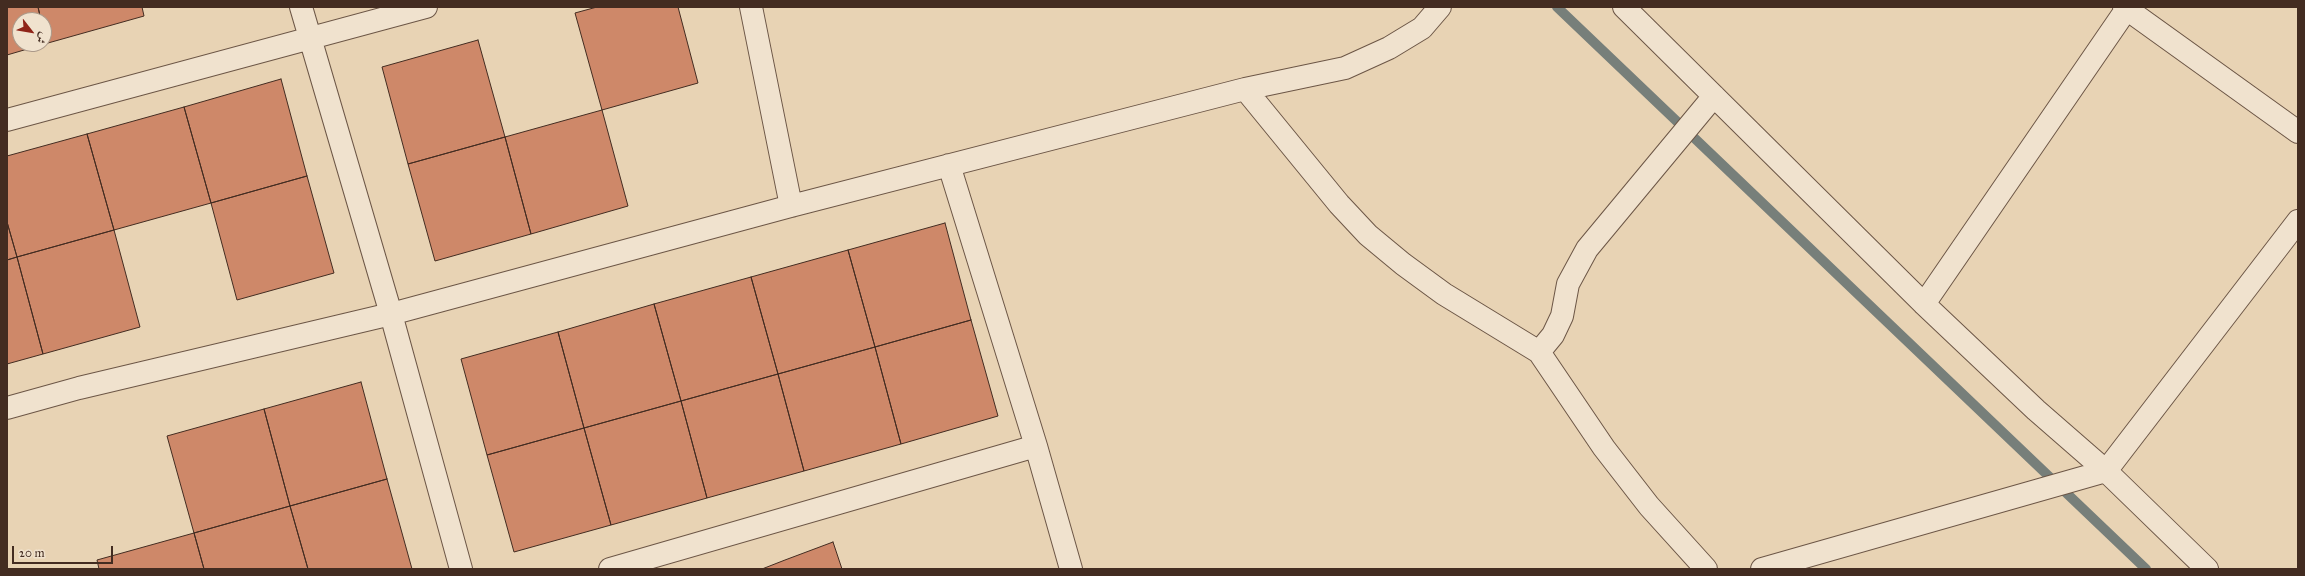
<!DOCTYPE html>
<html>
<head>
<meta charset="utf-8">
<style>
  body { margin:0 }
  #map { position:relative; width:2305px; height:576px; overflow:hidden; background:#e8d3b4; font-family:"IM FELL Great Primer",Amiri,serif }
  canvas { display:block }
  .frame { position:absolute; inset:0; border:8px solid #432c21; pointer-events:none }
  .north { position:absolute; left:12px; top:12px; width:40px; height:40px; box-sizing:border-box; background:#f0e2ce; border:1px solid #ab9989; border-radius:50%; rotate:121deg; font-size:11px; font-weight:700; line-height:16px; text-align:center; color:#432c21 }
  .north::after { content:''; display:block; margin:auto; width:14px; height:18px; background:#8f2418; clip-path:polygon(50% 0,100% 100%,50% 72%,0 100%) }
  .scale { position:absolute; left:12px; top:546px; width:101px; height:18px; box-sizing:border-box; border:2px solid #432c21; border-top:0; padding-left:5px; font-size:12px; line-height:14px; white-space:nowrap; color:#432c21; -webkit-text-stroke:3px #f0e2ce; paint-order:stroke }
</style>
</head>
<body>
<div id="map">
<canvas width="2305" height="576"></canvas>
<div class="frame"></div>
<div class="north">ش</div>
<div class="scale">20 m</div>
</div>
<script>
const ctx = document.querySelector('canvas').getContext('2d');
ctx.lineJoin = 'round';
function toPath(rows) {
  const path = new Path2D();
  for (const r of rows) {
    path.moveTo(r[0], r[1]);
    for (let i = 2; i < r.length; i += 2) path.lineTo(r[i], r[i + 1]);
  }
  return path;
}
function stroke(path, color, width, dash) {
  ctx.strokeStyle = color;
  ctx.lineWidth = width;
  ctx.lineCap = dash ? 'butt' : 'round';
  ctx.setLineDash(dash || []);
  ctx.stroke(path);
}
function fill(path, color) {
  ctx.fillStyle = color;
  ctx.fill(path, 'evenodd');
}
stroke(toPath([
  [1557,7,2146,569]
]), '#777f7a', 10);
const building = toPath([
  [7,7,38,7,41,20,20,20,20,44,44,44,44,29,48,43,7,55,7,7],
  [38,7,142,7,144,16,48,43,44,20,41,20,38,7],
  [597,7,678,7,698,83,602,110,575,13,597,7],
  [478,40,505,137,408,164,382,67,478,40],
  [281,79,307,176,211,203,184,107,281,79],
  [184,107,211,203,114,230,87,134,184,107],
  [602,110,628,206,531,234,505,137,602,110],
  [87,134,114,230,17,257,7,222,7,156,87,134],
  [505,137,531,234,435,261,408,164,505,137],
  [307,176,334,273,237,300,211,203,307,176],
  [7,222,17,257,7,260,7,222],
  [945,223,971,320,875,347,848,250,945,223],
  [114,230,140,327,43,354,17,257,114,230],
  [848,250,875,347,778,374,751,277,848,250],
  [17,257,43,354,7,364,7,260,17,257],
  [751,277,778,374,681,401,654,304,751,277],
  [654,304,681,401,584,428,558,332,654,304],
  [971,320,998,416,901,444,875,347,971,320],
  [558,332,584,428,487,455,461,359,558,332],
  [875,347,901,444,804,471,778,374,875,347],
  [778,374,804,471,707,498,681,401,778,374],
  [361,382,387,479,290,506,264,409,361,382],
  [681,401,707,498,611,525,584,428,681,401],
  [264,409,290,506,194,533,167,436,264,409],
  [584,428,611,525,514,552,487,455,584,428],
  [387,479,412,569,308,569,290,506,387,479],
  [290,506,308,569,204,569,194,533,290,506],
  [194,533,204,569,99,569,97,560,194,533],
  [833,542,842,569,762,569,785,560,833,542]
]);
fill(building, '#ce8869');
stroke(building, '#432c21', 1);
const minor = toPath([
  [301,7,391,314,461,569],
  [751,7,791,206],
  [1624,7,1924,304,2036,410,2106,471,2207,569],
  [2124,7,2298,132],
  [1245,89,1339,204,1368,235,1403,264,1444,294,1539,352,1604,448,1649,506,1706,569],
  [7,120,426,7],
  [949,165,1036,446,1071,569],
  [1924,304,2128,7],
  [1539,352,1553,335,1562,316,1568,284,1587,249,1714,96],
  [7,408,79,388,391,314,791,206,1245,89,1345,68,1389,48,1422,28,1440,7],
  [610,569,1036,446],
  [1762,569,2106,471,2298,221]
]);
stroke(minor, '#6c5646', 24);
stroke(minor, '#f0e2ce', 22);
</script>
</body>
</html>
